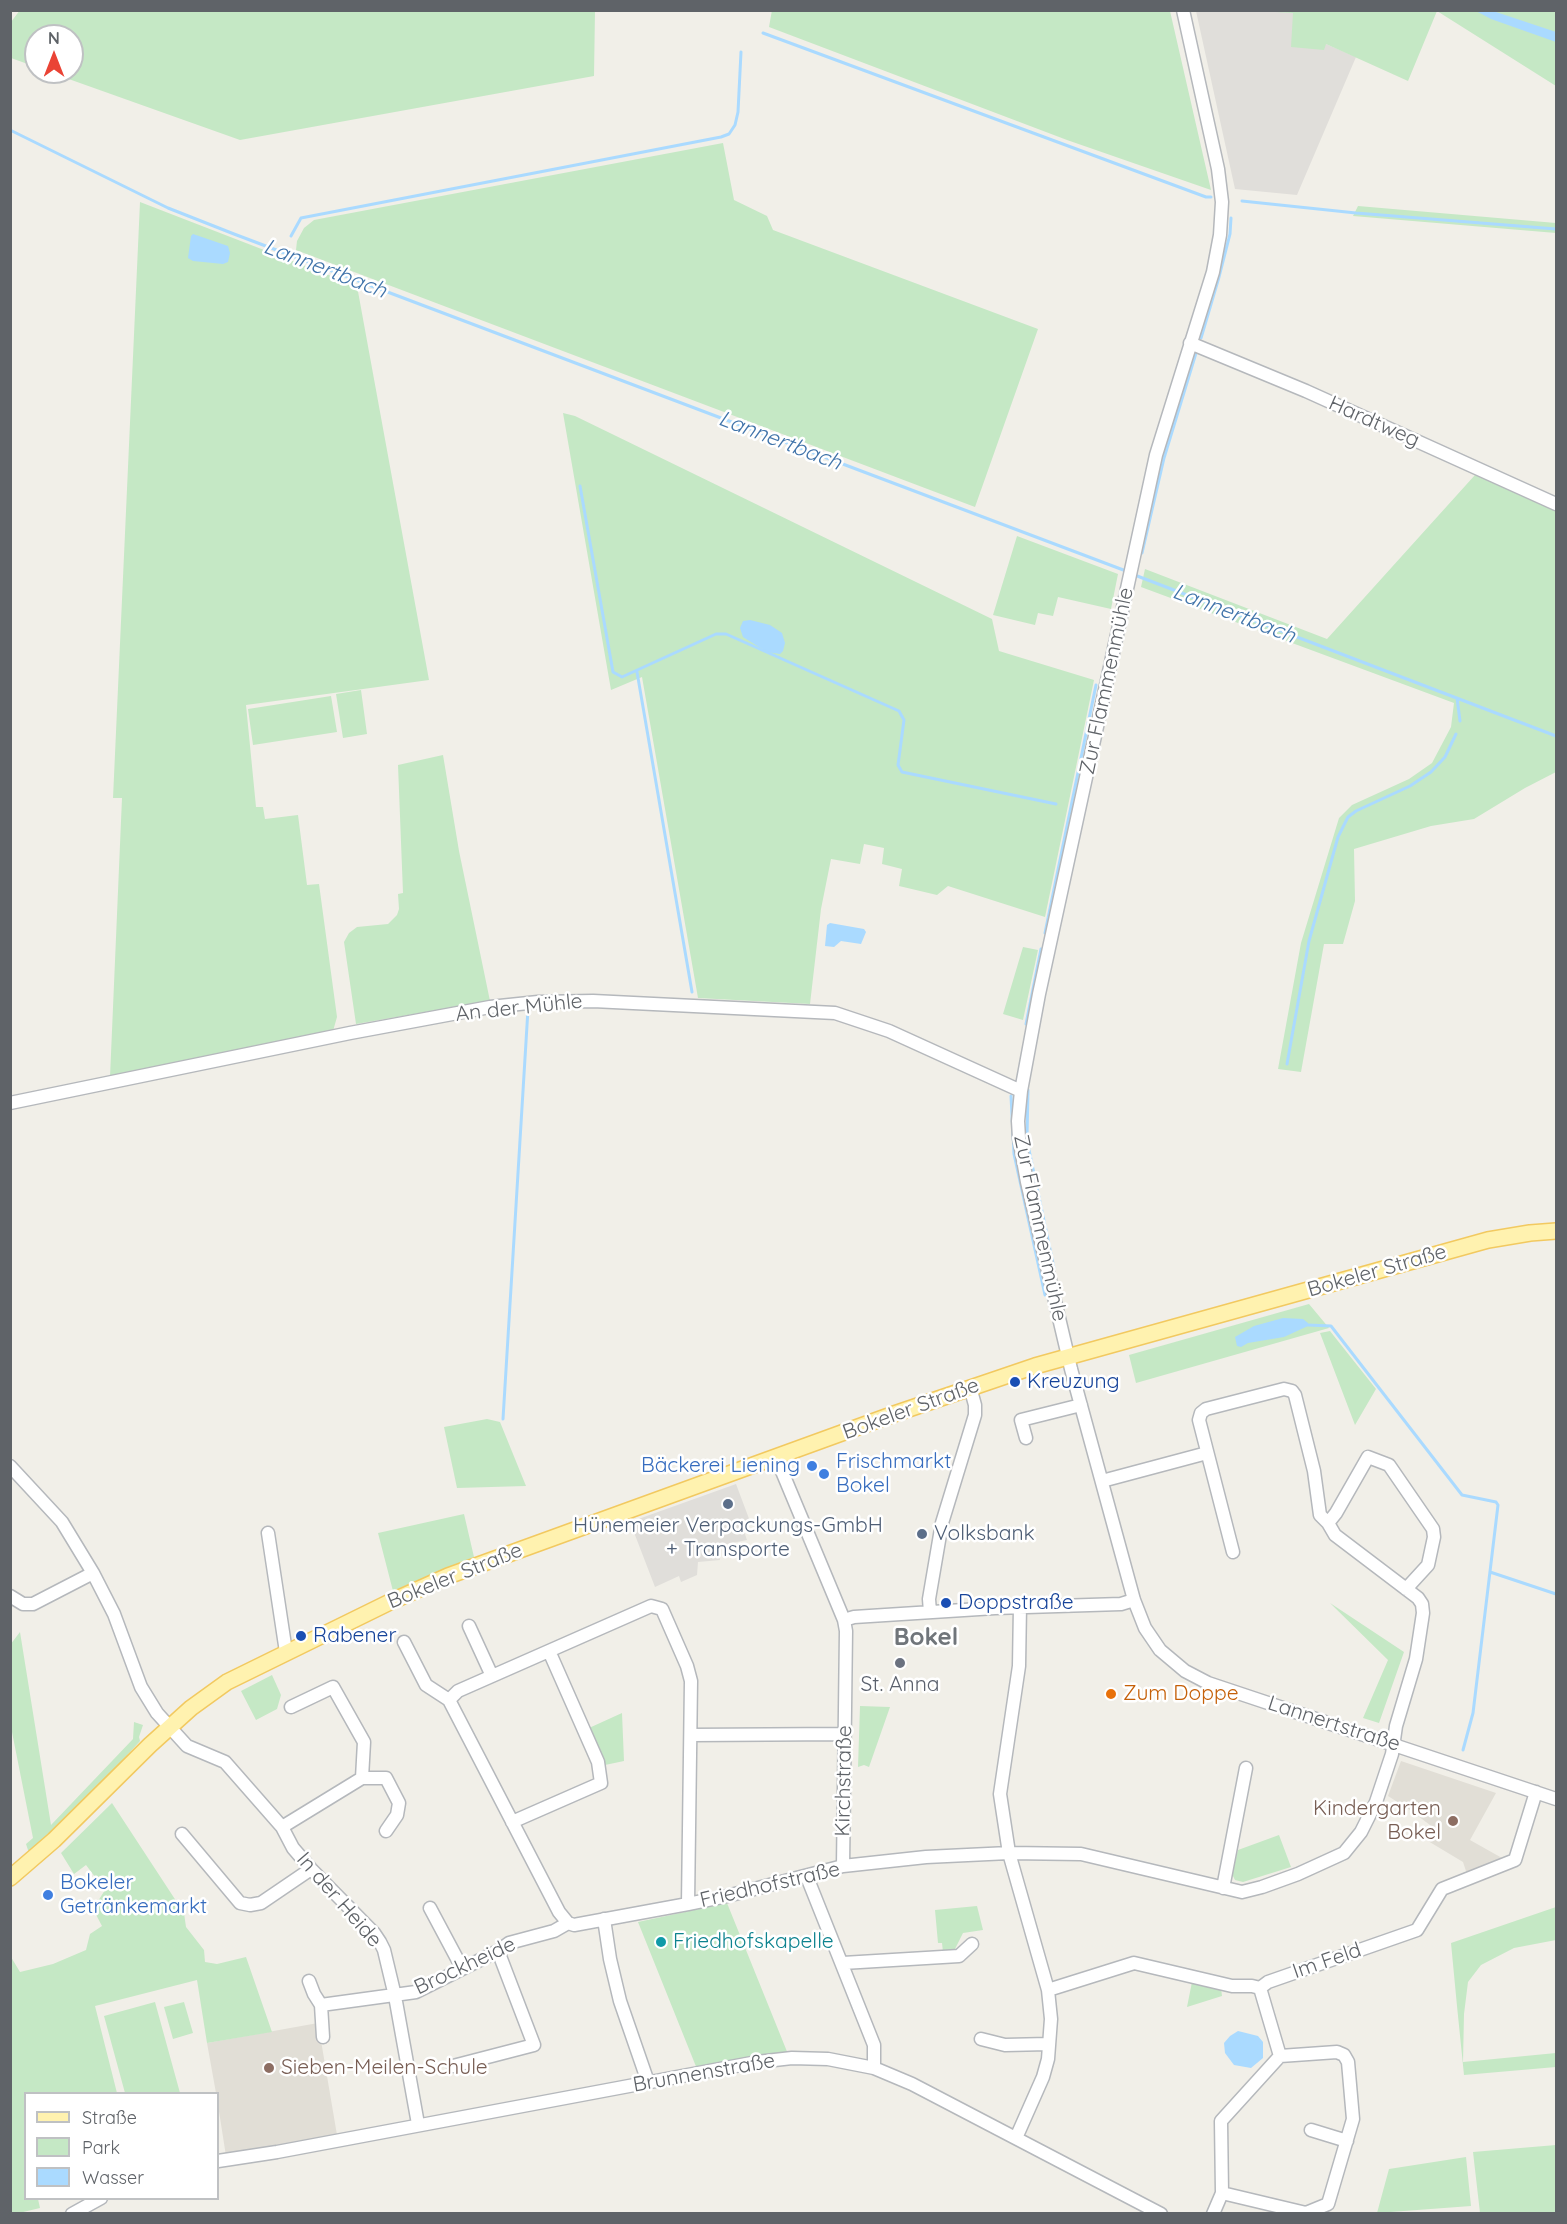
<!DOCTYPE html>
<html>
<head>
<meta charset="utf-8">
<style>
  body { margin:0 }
  #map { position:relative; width:1567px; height:2224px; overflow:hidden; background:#f1efe8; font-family:Quicksand,sans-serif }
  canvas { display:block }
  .frame { position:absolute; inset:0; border:12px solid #5f6368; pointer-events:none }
  .legend { position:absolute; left:24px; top:2092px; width:195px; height:108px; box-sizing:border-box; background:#fff; border:2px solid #bfc1c3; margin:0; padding:8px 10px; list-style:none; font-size:18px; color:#5f6368 }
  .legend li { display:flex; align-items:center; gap:12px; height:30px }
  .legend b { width:30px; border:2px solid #bfc1c3 }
  .north { position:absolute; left:24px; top:24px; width:60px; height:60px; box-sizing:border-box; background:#fff; border:2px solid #bfc1c3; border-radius:50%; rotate:0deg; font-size:16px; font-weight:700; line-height:24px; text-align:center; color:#5f6368 }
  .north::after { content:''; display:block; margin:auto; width:21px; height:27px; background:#ea4335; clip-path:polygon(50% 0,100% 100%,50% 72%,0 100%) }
</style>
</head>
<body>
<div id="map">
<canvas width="1567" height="2224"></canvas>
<div class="frame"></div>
<ul class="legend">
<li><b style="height:8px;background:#fff2af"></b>Straße</li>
<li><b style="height:16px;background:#c5e8c5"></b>Park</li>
<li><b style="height:16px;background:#aadaff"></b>Wasser</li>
</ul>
<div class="north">N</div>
</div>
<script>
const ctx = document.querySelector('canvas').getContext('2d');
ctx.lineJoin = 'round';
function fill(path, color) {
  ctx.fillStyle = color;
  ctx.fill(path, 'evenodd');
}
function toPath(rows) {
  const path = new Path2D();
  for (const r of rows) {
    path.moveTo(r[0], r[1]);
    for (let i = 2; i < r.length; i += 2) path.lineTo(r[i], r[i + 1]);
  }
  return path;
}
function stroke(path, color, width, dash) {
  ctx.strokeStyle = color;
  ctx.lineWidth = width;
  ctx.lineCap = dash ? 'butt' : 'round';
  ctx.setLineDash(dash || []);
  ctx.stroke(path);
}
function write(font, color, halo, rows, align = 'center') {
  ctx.font = font + ' Quicksand,sans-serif';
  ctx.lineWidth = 5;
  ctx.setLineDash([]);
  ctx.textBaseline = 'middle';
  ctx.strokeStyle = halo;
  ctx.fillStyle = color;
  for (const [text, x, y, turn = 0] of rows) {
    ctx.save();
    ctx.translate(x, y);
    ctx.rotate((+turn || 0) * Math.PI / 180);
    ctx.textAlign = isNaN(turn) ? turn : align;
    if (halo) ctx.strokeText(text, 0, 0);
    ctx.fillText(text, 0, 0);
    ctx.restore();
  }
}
fill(toPath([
  [1258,10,1293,13,1326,44,1356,57,1297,195,1235,189,1196,11],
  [736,1484,751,1524,743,1528,747,1540,717,1546,720,1560,698,1562,697,1575,681,1582,679,1576,655,1587,630,1522]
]), '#e0deda');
fill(toPath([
  [1401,1761,1496,1793,1470,1840,1502,1858,1499,1864,1467,1874,1463,1862,1423,1838,1430,1825,1410,1810,1388,1796],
  [318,2023,337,2135,226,2156,218,2105,218,2094,216,2093,207,2043]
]), '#e1ded6');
fill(toPath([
  [20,10,595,11,594,76,240,140,49,72,72,72,72,36,36,36,36,67,11,58,11,22],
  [772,10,1170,11,1211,190,1067,140,769,27],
  [1258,11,1556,11,1556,86,1437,11,1408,81,1326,44,1324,50,1291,47,1293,13],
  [723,143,734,200,767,216,773,230,1038,329,975,507,296,250,297,241,304,228,314,220],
  [140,202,357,286,429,680,246,705,256,807,263,807,265,819,298,815,307,885,319,884,337,1017,333,1031,110,1077,122,798,113,798],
  [1358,206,1556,223,1556,233,1353,216],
  [563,413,575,416,992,619,999,651,1094,680,1045,917,948,886,937,895,899,886,902,869,882,864,884,848,864,844,860,864,831,859,821,909,810,1004,698,998,642,677,611,690],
  [1475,475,1556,511,1556,772,1525,788,1474,819,1431,826,1354,849,1355,901,1343,944,1324,944,1301,1072,1278,1069,1301,943,1339,818,1352,805,1409,779,1432,763,1451,727,1454,703,1141,587,1145,569,1327,639],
  [1017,536,1118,574,1111,609,1058,597,1053,616,1038,613,1035,625,993,615],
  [361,690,367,734,343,738,336,694],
  [331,696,337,732,253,745,248,709],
  [443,755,459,851,490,1001,356,1024,344,942,349,933,357,927,388,924,397,915,399,909,398,894,403,893,398,765],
  [1023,947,1038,950,1023,1020,1003,1014],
  [1309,1304,1329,1328,1136,1383,1129,1355],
  [1330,1331,1376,1389,1355,1425,1320,1333],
  [487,1419,500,1422,526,1486,457,1488,444,1427],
  [464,1514,474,1557,393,1591,378,1533],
  [1330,1603,1404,1652,1379,1723,1363,1718,1388,1660],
  [20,1632,51,1825,133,1739,134,1722,143,1725,139,1737,140,1741,102,1783,29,1853,26,1844,33,1838,11,1727,10,1645],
  [272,1675,281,1695,277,1709,256,1720,241,1691],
  [860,1706,890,1707,869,1767,864,1765,858,1767],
  [622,1713,624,1761,605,1765,589,1728],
  [112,1803,184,1913,186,1927,204,1950,205,1962,217,1964,246,1957,272,2032,207,2043,197,1980,95,2006,117,2093,26,2094,26,2198,38,2199,40,2208,19,2213,11,2213,11,1957,20,1972,53,1964,86,1950,90,1934,102,1926,93,1909,105,1890,86,1865,74,1874,61,1853],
  [1279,1835,1291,1867,1243,1882,1235,1880,1232,1874,1238,1850],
  [727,1903,788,2054,697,2069,638,1922],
  [977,1906,983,1930,963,1933,955,1949,943,1952,942,1943,938,1943,935,1910],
  [1556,1907,1556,1940,1514,1948,1481,1965,1468,1982,1464,2014,1463,2062,1556,2053,1556,2067,1464,2075,1457,2006,1451,1943],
  [1192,1982,1221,1988,1222,1996,1187,2007],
  [155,2002,180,2093,125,2093,104,2016],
  [184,2002,193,2033,173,2039,164,2007],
  [1556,2145,1556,2213,1480,2213,1473,2152],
  [1466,2157,1471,2206,1377,2213,1389,2169]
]), '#c5e8c5');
fill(toPath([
  [1476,11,1493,11,1556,32,1556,42,1491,19],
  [193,234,228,246,230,253,228,262,223,264,193,261,188,258,191,236],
  [750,620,770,625,782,633,785,643,783,651,780,654,767,652,743,637,740,628,743,621],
  [830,923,864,929,866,932,861,944,841,941,834,947,825,946,827,925],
  [1283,1318,1303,1319,1308,1323,1308,1326,1284,1337,1248,1343,1241,1347,1237,1346,1235,1337,1254,1326],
  [1238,2031,1258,2036,1263,2042,1263,2058,1251,2068,1234,2065,1225,2053,1224,2043,1230,2036]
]), '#aadaff');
stroke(toPath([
  [763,33,1206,197,1211,197],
  [10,130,168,208,234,234,1126,571],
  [1242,201,1356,213,1556,229],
  [291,236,301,218,721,137,729,134,735,125,738,112,741,52],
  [1201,338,1219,277,1230,234,1231,218],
  [580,486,613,672,622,677,716,634,726,634,899,711,904,720,898,765,902,772,1056,804],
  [1142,553,1164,458,1196,353],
  [1132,574,1556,736],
  [637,672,692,992],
  [1457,698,1460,721],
  [1045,933,1096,685],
  [1026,1024,1041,949],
  [1287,1064,1309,941,1338,837,1348,817,1356,811,1410,786,1431,772,1445,757,1456,734],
  [1028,1090,1027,1137,1029,1150,1054,1268],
  [1011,1096,1014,1154,1045,1295],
  [1308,1325,1331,1326,1462,1495,1496,1502,1498,1505,1473,1713,1463,1750],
  [503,1419,528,1009],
  [1490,1572,1556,1594]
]), '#aadaff', 3);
const minor = toPath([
  [1183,10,1218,169,1222,202,1220,235,1213,272,1156,455,1039,994,1021,1091,1018,1121,1019,1138,1027,1182,1071,1369,1134,1600,1145,1628,1160,1650,1185,1671,1208,1683,1556,1799],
  [1190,343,1306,391,1556,504],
  [10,1103,350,1033,490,1007,538,1002,593,1001,835,1013,889,1031,1021,1091],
  [1026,1438,1021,1420,1081,1405],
  [776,1457,844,1620,846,1631,843,1866],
  [10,1466,62,1522,93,1573,114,1614,141,1687,157,1713,187,1746,225,1762,282,1827,293,1848,311,1869,374,1933,380,1942,384,1950,395,1996,418,2124],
  [1102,1481,1207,1453],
  [1328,1523,1336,1513,1368,1457,1389,1465,1433,1529,1434,1537,1428,1565,1406,1589],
  [268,1533,286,1652],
  [10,1596,23,1604,33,1604,93,1573],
  [930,1612,929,1599,942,1523,975,1415,975,1405,970,1387],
  [844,1620,854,1617,995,1608,1121,1604,1134,1600],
  [469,1626,492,1676],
  [404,1642,426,1685,449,1700],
  [291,1707,333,1687,364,1742,362,1778],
  [691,1735,845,1734],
  [512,1822,601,1783,598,1762,549,1651],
  [282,1827,362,1778,386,1778,399,1803,397,1815,386,1831],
  [182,1834,240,1903,250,1905,261,1903,311,1869],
  [807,1877,874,2045,874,2068],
  [1223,1888,1246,1768],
  [688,1904,691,1681,687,1666,662,1609,651,1606,458,1691,449,1700,559,1912,568,1923,574,1925,688,1904,727,1896,843,1866,926,1857,1009,1853,1081,1854,1242,1892,1262,1887,1298,1874,1344,1853,1361,1832,1376,1802,1392,1754,1396,1726,1416,1659,1423,1613,1422,1604,1418,1598,1335,1535,1328,1523,1320,1515,1314,1471,1295,1395,1292,1391,1284,1389,1206,1409,1201,1413,1199,1420,1233,1552],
  [430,1908,462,1968],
  [604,1919,610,1959,620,2001,648,2082],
  [843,1963,959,1956,972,1944],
  [309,1981,314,1994,321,2005],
  [1048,1990,1134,1963,1232,1986,1252,1986,1260,1988,1268,1982,1417,1930,1442,1889,1515,1860,1536,1792],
  [323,2037,321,2005,416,1992,498,1951,509,1943,554,1931,568,1923],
  [981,2039,1005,2045,1048,2044],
  [453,2066,534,2045,498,1951],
  [1311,2130,1347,2141],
  [1016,2138,1043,2077,1048,2059,1051,2019,1048,1990,1009,1853,1000,1794,1019,1666,1020,1606],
  [218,2161,277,2152,757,2062,792,2058,828,2059,874,2068,912,2084,1161,2214],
  [1222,2193,1221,2121,1280,2056,1260,1988],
  [72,2214,101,2198],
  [1213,2214,1222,2193,1306,2213,1328,2204,1353,2119,1348,2062,1344,2055,1337,2052,1280,2056]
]);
const major = toPath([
  [10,1878,54,1840,150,1745,191,1708,227,1682,390,1602,448,1576,894,1414,1035,1366,1488,1240,1530,1233,1556,1231]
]);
stroke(minor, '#b5b8bc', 15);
stroke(major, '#f2c960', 18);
stroke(minor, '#fff', 12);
stroke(major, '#fff2af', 15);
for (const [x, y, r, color] of [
  [1015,1382,6,"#1a4fb4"],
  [812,1466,6,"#3f7fe0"],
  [824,1474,6,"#3f7fe0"],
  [728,1504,6,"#5c6f8a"],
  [922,1534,6,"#5c6f8a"],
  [946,1603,6,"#1a4fb4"],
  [301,1636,6,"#1a4fb4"],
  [900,1663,6,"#6b7280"],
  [1111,1694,6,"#e8710a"],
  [1453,1821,6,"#8d6e63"],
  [48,1895,6,"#3f7fe0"],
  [661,1942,6,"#0f9aa8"],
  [269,2068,6,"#8d6e63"]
]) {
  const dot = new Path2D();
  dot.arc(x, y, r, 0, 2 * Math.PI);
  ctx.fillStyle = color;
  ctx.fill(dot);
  stroke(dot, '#fff', 2);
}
write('21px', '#5f6368', '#fff', [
  ["Hardtweg",1374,422,24],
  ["Zur Flammenmühle",1107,681,-78],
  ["An der Mühle",519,1008,-6],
  ["Zur Flammenmühle",1040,1228,78],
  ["Bokeler Straße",1377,1271,-16],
  ["Bokeler Straße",911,1409,-20],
  ["Bokeler Straße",455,1576,-22],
  ["Lannertstraße",1334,1724,18],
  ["Kirchstraße",844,1781,-89],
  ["Friedhofstraße",770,1885,-13],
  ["In der Heide",339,1900,49],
  ["Im Feld",1327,1961,-19],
  ["Brockheide",465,1966,-25],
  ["Brunnenstraße",704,2073,-10]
]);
write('21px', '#164399', '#fff', [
  ["Kreuzung",1027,1382],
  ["Doppstraße",958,1603],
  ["Rabener",313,1636]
], 'left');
write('21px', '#366cbe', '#fff', [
  ["Frischmarkt",836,1462],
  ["Bokel",836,1486],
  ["Bäckerei Liening",800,1466,"right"],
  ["Bokeler",60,1883],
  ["Getränkemarkt",60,1907]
], 'left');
write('21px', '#4e5e75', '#fff', [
  ["Hünemeier Verpackungs-GmbH",728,1526],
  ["+ Transporte",728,1550],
  ["Volksbank",934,1534,"left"]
]);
write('21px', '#5b616d', '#fff', [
  ["St. Anna",900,1685]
]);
write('21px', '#c56008', '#fff', [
  ["Zum Doppe",1123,1694]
], 'left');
write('21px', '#785e54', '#fff', [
  ["Kindergarten",1441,1809],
  ["Bokel",1441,1833],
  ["Sieben-Meilen-Schule",281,2068,"left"]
], 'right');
write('21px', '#0d838f', '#fff', [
  ["Friedhofskapelle",673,1942]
], 'left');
write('italic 22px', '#4174aa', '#fff', [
  ["Lannertbach",325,269,21],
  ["Lannertbach",780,441,21],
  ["Lannertbach",1234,614,21]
]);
write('bold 24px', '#70757a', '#fff', [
  ["Bokel",926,1638]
]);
</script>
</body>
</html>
